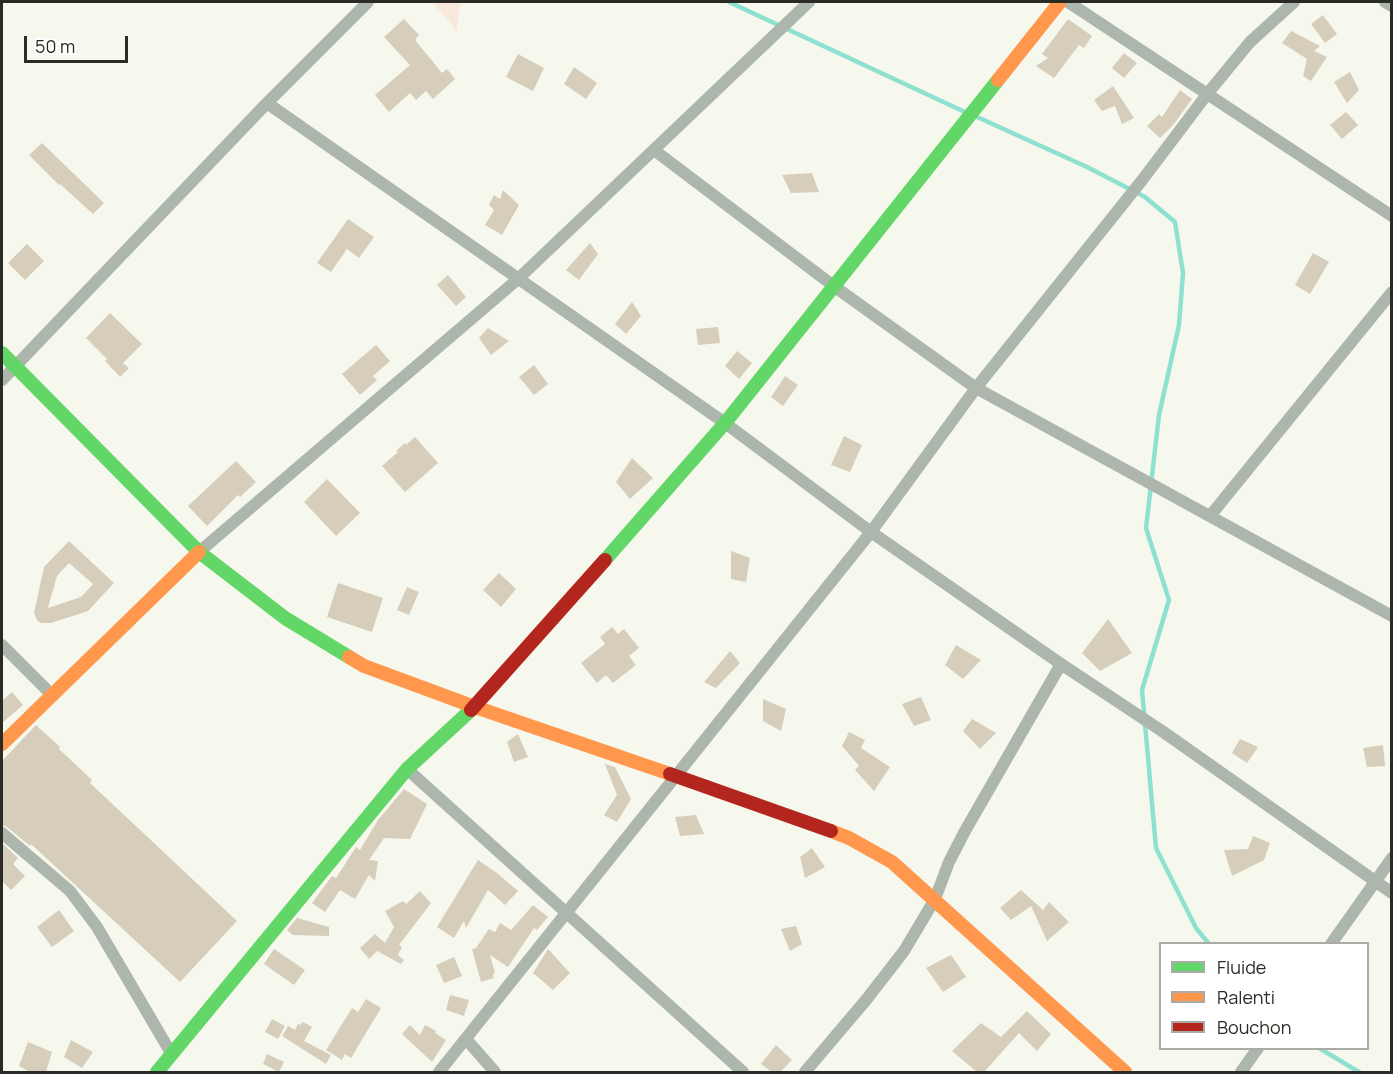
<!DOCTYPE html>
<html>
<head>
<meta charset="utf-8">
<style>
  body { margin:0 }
  #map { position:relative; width:1393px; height:1074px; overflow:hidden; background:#f6f8ed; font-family:Manrope,sans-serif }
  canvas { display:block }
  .frame { position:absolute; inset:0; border:3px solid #2a2b24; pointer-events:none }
  .legend { position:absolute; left:1159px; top:942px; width:210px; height:108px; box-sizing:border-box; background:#fff; border:2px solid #aaaaa7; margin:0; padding:8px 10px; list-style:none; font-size:18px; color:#2a2b24 }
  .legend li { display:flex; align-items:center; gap:12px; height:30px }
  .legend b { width:30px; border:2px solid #aaaaa7 }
  .scale { position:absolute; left:24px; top:36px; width:104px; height:27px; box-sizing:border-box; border:3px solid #2a2b24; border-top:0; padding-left:8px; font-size:18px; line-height:21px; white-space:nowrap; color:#2a2b24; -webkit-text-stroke:4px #fff; paint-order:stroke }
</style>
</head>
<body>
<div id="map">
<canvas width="1393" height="1074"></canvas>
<div class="frame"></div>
<ul class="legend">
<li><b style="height:8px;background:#63d668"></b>Fluide</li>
<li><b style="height:8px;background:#ff974d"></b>Ralenti</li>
<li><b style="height:8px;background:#b3261e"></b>Bouchon</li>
</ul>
<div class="scale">50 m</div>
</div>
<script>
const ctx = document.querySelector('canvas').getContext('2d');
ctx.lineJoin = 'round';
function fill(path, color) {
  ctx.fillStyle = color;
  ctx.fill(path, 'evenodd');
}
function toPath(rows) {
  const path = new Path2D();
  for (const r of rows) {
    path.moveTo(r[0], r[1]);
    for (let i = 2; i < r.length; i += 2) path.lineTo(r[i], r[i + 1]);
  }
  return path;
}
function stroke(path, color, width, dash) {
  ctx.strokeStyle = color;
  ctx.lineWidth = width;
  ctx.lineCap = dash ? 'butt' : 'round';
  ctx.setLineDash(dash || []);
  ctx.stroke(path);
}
fill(toPath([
  [432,2,460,2,457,31]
]), '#f8e9dc');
stroke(toPath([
  [729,2,967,113],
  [975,116,1087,167,1145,197,1175,222,1183,273,1179,325,1159,415,1146,528,1169,600,1142,690,1156,848,1196,928,1209,944],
  [1319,1048,1359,1072]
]), '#8ee0d0', 4.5);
fill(toPath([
  [1323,15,1337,34,1325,43,1311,24],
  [404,19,419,35,415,40,442,73,447,69,455,79,433,99,426,91,416,100,410,93,389,112,375,95,410,65,384,37],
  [1068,19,1092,36,1084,48,1079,45,1054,78,1036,66,1048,58,1042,54],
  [1291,31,1320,46,1314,51,1327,57,1311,81,1303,76,1307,59,1282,43],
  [1124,53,1137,63,1124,78,1112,68],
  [518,54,544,68,533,91,506,77],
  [574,67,597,83,586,99,564,84],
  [1350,72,1359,90,1347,103,1334,82],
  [1113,86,1134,118,1122,124,1115,106,1102,111,1094,100],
  [1180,90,1192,99,1174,124,1160,138,1147,126,1159,114,1162,117],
  [1346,112,1358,125,1342,139,1330,125],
  [42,143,104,203,93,214,60,184,59,185,29,155],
  [812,173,819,192,791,193,782,175],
  [503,190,519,205,502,235,485,225,494,210,489,205,494,195,500,199],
  [348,219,374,237,359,258,347,249,331,272,317,263],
  [590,243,598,254,579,280,566,270],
  [27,244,44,261,25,280,8,263],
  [1313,253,1329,262,1310,294,1295,285],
  [448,275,466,297,456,306,437,285],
  [632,302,641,316,626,334,615,324],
  [110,313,142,344,123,363,129,368,120,377,105,361,107,359,86,338],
  [718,327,720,343,698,345,696,329],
  [488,328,509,341,491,355,479,338],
  [376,345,390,361,373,376,377,380,360,395,342,374],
  [737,351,752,363,739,379,725,366],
  [534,365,548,384,534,395,519,377],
  [785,376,798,385,783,406,771,397],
  [844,436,862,445,850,472,831,465],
  [415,437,438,463,405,492,382,466,398,452,396,451,405,443,406,445],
  [632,458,653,478,630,499,616,482],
  [236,461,256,482,240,497,238,495,207,526,188,506],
  [327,479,360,513,336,536,304,502],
  [69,541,114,583,88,611,51,623,41,623,37,620,34,613,44,567],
  [69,563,93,584,81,597,48,608,57,576],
  [731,551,750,558,746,582,731,579],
  [499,573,516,589,501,607,483,590],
  [338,583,383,598,372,632,327,617],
  [407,587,419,592,409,615,397,610],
  [1108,619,1132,653,1100,671,1082,653],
  [612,627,618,634,624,629,639,648,629,656,636,665,613,683,606,675,597,683,581,663,605,644,600,637],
  [956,645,981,660,963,679,945,665],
  [730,651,740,663,716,688,704,682],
  [12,692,23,705,2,723,2,701],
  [921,697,931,720,914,726,902,704],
  [763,699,786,709,781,731,763,721],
  [972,719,996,733,980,749,963,731],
  [36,725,60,747,59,749,92,780,90,783,237,921,180,982,31,844,30,846,7,827,2,825,2,761],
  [849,732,865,740,861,748,890,767,874,791,855,770,859,766,842,746],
  [518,734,528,757,514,762,507,742],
  [1240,739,1258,747,1247,763,1232,753],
  [1383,745,1385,766,1367,767,1363,748],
  [605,764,615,767,631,799,617,822,604,815,617,795],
  [404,789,427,804,410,839,384,838,369,860,378,861,375,881,369,875,355,899,340,890,325,912,312,903,332,876,336,878,356,847,360,850,378,820],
  [696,815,704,834,680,836,675,817],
  [1253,836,1270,843,1264,860,1232,876,1224,850,1248,849],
  [2,843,18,858,13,864,25,876,11,890,2,881],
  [812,848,825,867,805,878,800,857],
  [478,860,497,873,518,891,505,905,488,890,466,928,464,921,454,938,437,927],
  [1021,890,1043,910,1049,902,1069,922,1047,941,1031,906,1011,920,1000,908],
  [420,891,431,903,399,945,402,947,398,955,404,960,401,964,377,951,369,959,360,948,375,934,385,943,394,927,385,911,403,901,406,904],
  [533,905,548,917,537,930,534,928,508,967,490,955,495,973,493,974,494,978,481,982,472,949,476,948,489,929,495,932,500,923,511,930],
  [59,910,74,931,52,947,37,927],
  [297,918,329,927,329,936,293,935,287,930],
  [796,926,802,944,790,951,781,929],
  [274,949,305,970,294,985,264,964],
  [548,949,570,973,553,990,533,973],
  [951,955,966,977,943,992,926,968],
  [454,957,462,976,444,983,436,965],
  [450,995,469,1000,464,1016,446,1010],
  [366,999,381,1008,351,1058,345,1054,342,1060,326,1050,352,1008,358,1012],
  [1027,1011,1051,1034,1037,1051,1019,1033,984,1072,977,1072,952,1051,981,1023,1001,1037],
  [272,1019,285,1026,278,1039,265,1032],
  [303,1022,312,1027,304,1041,331,1055,326,1064,282,1036,288,1026,295,1030,298,1024,300,1025],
  [410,1025,420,1035,425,1025,436,1031,435,1033,446,1040,432,1062,402,1034],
  [71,1040,93,1052,82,1068,64,1057],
  [28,1042,52,1052,46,1072,30,1072,19,1066],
  [776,1045,792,1060,780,1072,772,1072,761,1064],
  [267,1054,284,1062,279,1072,263,1064]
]), '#d6ceba');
stroke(toPath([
  [1068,2,1392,216],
  [1385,2,1392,6],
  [267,103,725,423,871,532,1061,664,1162,731,1392,893],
  [654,150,835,287,976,388,1392,616],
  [2,380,267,103,368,2],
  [1210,516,1392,292],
  [199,552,518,279,809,2],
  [2,645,52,695],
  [407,769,743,1072],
  [2,833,70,891,97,927,171,1053],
  [1331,944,1392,858],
  [466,1039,495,1072],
  [439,1072,871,532,976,388,1143,179,1208,93,1250,42,1294,2],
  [805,1072,866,1000,904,951,935,899,949,862,965,831,1061,664],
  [1241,1072,1258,1048]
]), '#adb6ac', 12);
stroke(toPath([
  [2,353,199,552,285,618,349,657],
  [605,560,725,423,998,80],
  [157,1072,407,769,471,710]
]), '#63d668', 14);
stroke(toPath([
  [998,80,1060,2],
  [349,657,364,666,475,707,670,774],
  [2,744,199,552],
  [831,831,849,838,892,862,1125,1072]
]), '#ff974d', 14);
stroke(toPath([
  [471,710,605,560],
  [670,774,831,831]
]), '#b3261e', 14);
</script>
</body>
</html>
